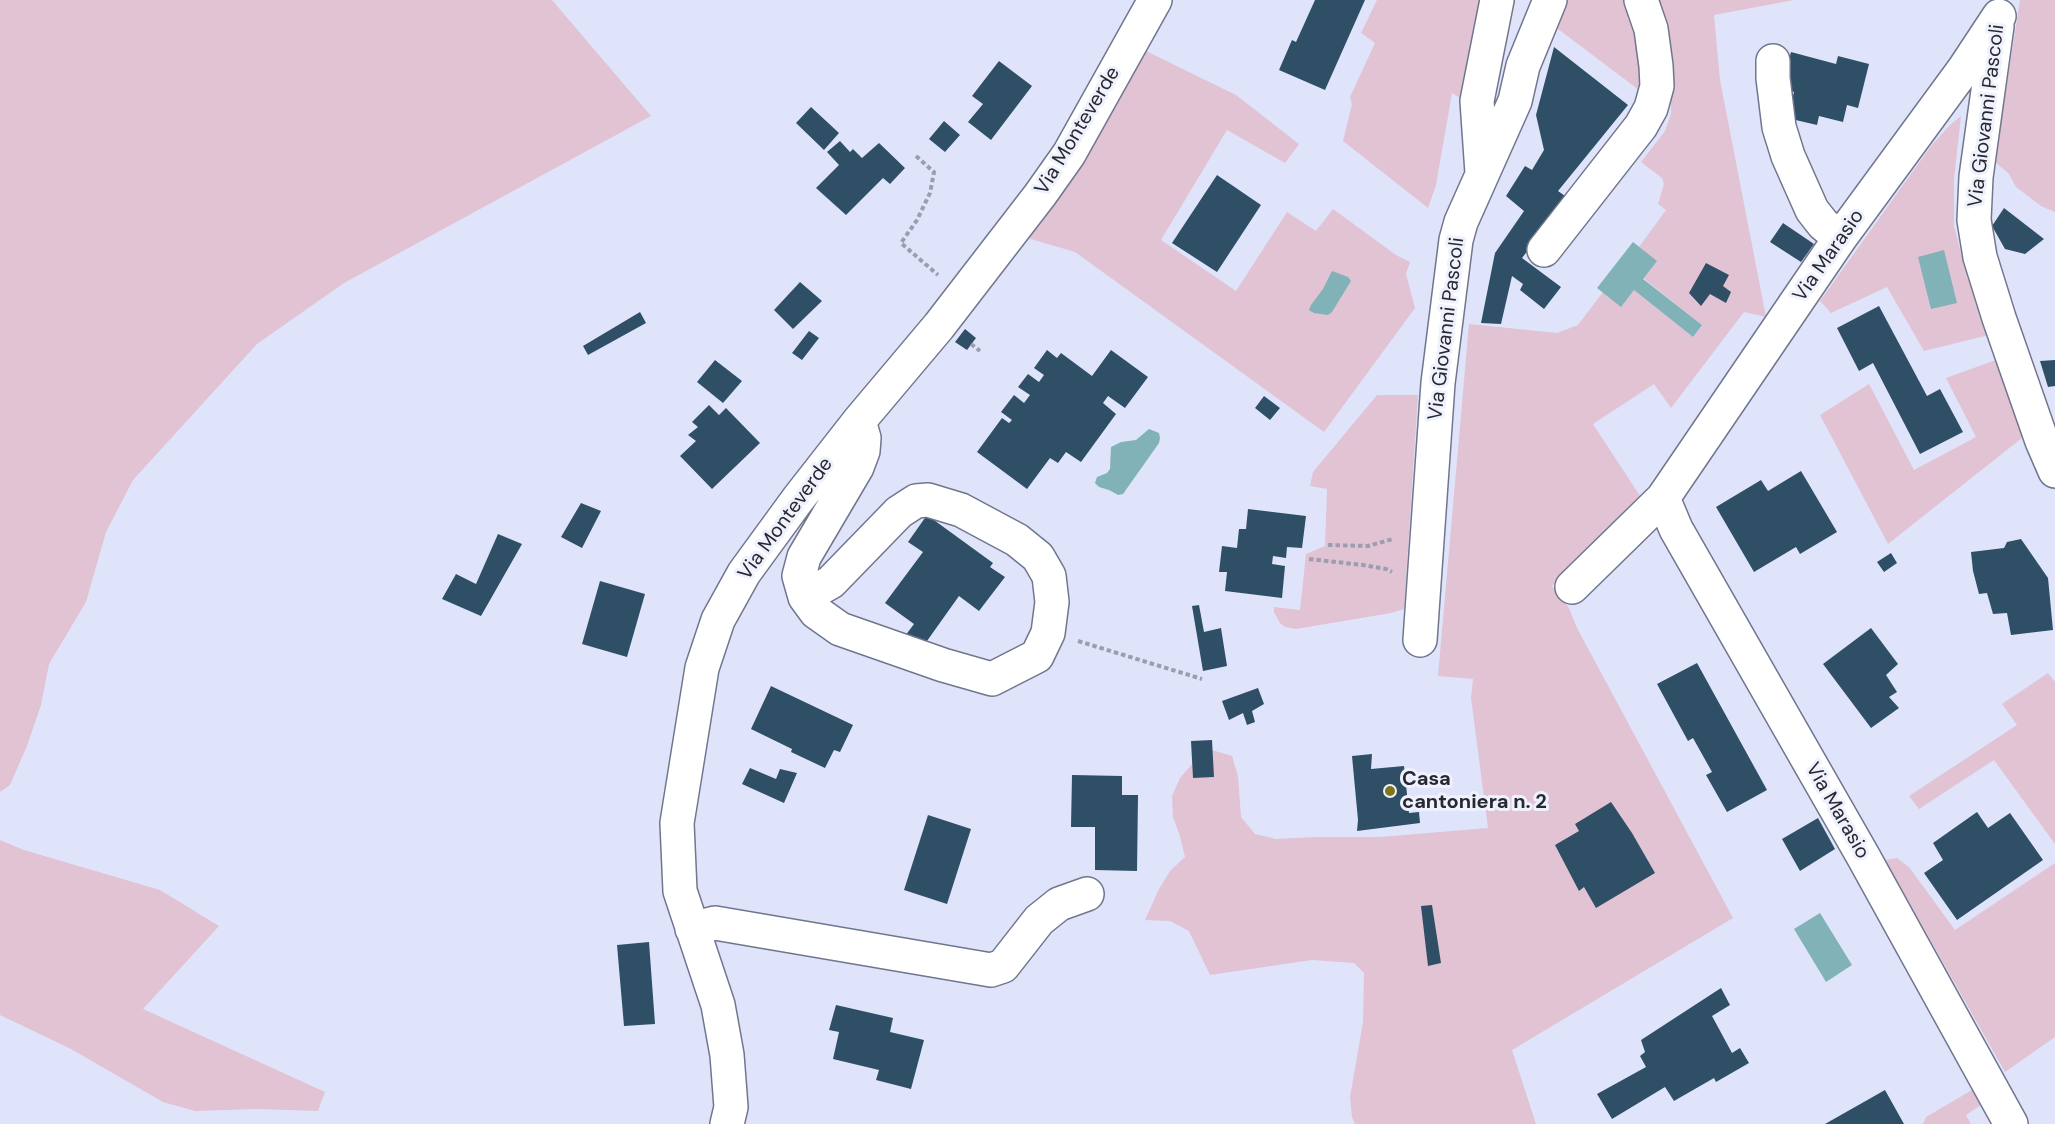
<!DOCTYPE html>
<html>
<head>
<meta charset="utf-8">
<style>
  body { margin:0 }
  canvas { display:block; background:#dfe4fa }
</style>
</head>
<body>
<canvas width="2055" height="1124"></canvas>
<script>
const ctx = document.querySelector('canvas').getContext('2d');
ctx.lineJoin = 'round';
function fill(path, color) {
  ctx.fillStyle = color;
  ctx.fill(path, 'evenodd');
}
function toPath(rows) {
  const path = new Path2D();
  for (const r of rows) {
    path.moveTo(r[0], r[1]);
    for (let i = 2; i < r.length; i += 2) path.lineTo(r[i], r[i + 1]);
  }
  return path;
}
function stroke(path, color, width, dash) {
  ctx.strokeStyle = color;
  ctx.lineWidth = width;
  ctx.lineCap = dash ? 'butt' : 'round';
  ctx.setLineDash(dash || []);
  ctx.stroke(path);
}
function write(font, color, halo, rows, align = 'center') {
  ctx.font = font + ' "DM Sans",sans-serif';
  ctx.lineWidth = 6;
  ctx.setLineDash([]);
  ctx.textBaseline = 'middle';
  ctx.strokeStyle = halo;
  ctx.fillStyle = color;
  for (const [text, x, y, turn = 0] of rows) {
    ctx.save();
    ctx.translate(x, y);
    ctx.rotate((+turn || 0) * Math.PI / 180);
    ctx.textAlign = isNaN(turn) ? turn : align;
    if (halo) ctx.strokeText(text, 0, 0);
    ctx.fillText(text, 0, 0);
    ctx.restore();
  }
}
fill(toPath([
  [0,0,552,0,651,116,344,283,257,344,133,480,106,532,86,602,49,664,41,705,27,746,10,785,0,792],
  [1377,0,1482,0,1465,101,1452,93,1436,185,1428,208,1343,141,1352,104,1350,97,1375,43,1361,33],
  [1564,0,1627,0,1638,38,1642,74,1639,90,1558,29],
  [1656,0,1794,0,1714,15,1720,80,1766,317,1744,312,1671,408,1654,384,1593,424,1640,496,1552,586,1569,608,1577,628,1733,918,1512,1050,1536,1124,1355,1124,1352,1117,1350,1097,1363,1022,1364,973,1354,963,1312,960,1210,975,1189,931,1170,921,1145,920,1159,889,1170,871,1185,857,1180,836,1173,817,1172,796,1180,778,1194,762,1212,750,1232,756,1238,776,1241,817,1255,834,1276,839,1316,837,1380,837,1488,828,1471,698,1473,679,1438,676,1469,324,1557,333,1578,325,1603,292,1621,306,1634,290,1693,337,1702,325,1643,278,1656,261,1639,247,1666,210,1658,204,1664,184,1662,178,1641,162,1665,131,1671,114,1671,88],
  [2020,0,2055,0,2055,212,2041,206,2016,187,2009,174,1995,162],
  [1142,49,1236,95,1299,144,1285,163,1227,130,1161,240,1236,291,1287,212,1316,231,1333,209,1396,255,1410,262,1406,274,1415,308,1324,432,1075,252,1024,237],
  [1961,116,1954,179,1954,226,1965,269,1989,335,1924,351,1887,287,1831,313,1820,301,1931,146,1950,125],
  [1996,360,2021,431,2022,438,1888,544,1820,415,1869,384,1914,470,1976,437,1946,378],
  [1377,395,1418,395,1404,609,1391,613,1296,629,1285,627,1280,623,1274,612,1274,607,1300,610,1306,554,1325,546,1327,489,1310,486,1313,472],
  [2048,673,2055,682,2055,844,1994,760,1919,809,1909,796,2017,725,2002,704],
  [0,840,24,850,160,890,219,926,143,1009,325,1092,318,1111,258,1109,195,1111,163,1102,71,1049,0,1015],
  [1897,858,1909,867,1955,930,2055,863,2055,1037,2005,1072,1885,860],
  [1977,1087,1987,1101,1966,1115,1971,1124,1923,1124,1926,1117]
]), '#e1c3d4');
fill(toPath([
  [1633,242,1657,261,1643,279,1702,325,1693,337,1634,290,1621,307,1597,288],
  [1944,250,1957,303,1931,309,1918,257],
  [1332,271,1348,277,1351,281,1332,312,1328,315,1314,313,1309,310,1311,305,1323,289],
  [1149,429,1159,433,1160,438,1159,443,1123,494,1118,495,1109,490,1099,487,1095,483,1097,477,1107,473,1110,469,1111,447,1121,442,1136,440],
  [1820,913,1852,965,1826,982,1794,929]
]), '#80b2b8');
fill(toPath([
  [1315,0,1365,0,1325,90,1279,70,1292,40,1296,42],
  [1554,47,1628,105,1558,191,1568,198,1522,258,1561,287,1544,309,1520,290,1523,284,1512,276,1501,324,1481,323,1495,253,1524,211,1506,196,1525,166,1532,170,1544,150,1536,115],
  [1791,52,1836,64,1838,56,1869,64,1858,108,1847,105,1843,122,1819,116,1817,125,1787,118,1794,92,1782,88],
  [999,61,1032,86,991,140,968,122,983,104,972,96],
  [811,107,839,133,824,150,796,123],
  [944,121,960,135,945,152,929,139],
  [840,141,850,152,853,149,862,158,879,143,905,168,890,184,883,178,846,215,816,188,839,165,827,152],
  [1217,175,1261,205,1217,272,1172,243],
  [2004,208,2044,239,2025,254,2005,249,1992,226],
  [1783,223,1814,244,1801,262,1770,242],
  [1706,263,1729,275,1723,286,1731,292,1726,303,1710,294,1701,306,1689,293],
  [800,282,822,301,793,329,774,310],
  [1879,306,1927,396,1940,389,1963,432,1920,454,1873,363,1859,371,1837,328],
  [640,312,646,323,588,355,583,346],
  [965,329,976,338,967,350,955,342],
  [809,331,819,338,802,360,792,353],
  [1047,350,1057,358,1061,353,1092,376,1111,350,1148,377,1125,408,1108,396,1103,403,1116,414,1081,462,1066,452,1058,463,1050,458,1027,489,977,452,1002,418,1009,423,1012,420,1001,412,1014,395,1024,403,1030,395,1018,387,1028,374,1039,382,1044,375,1034,368],
  [715,360,742,381,723,403,697,382],
  [2055,360,2055,386,2048,387,2040,361],
  [1264,396,1280,408,1270,420,1255,408],
  [709,405,719,415,726,408,760,443,712,489,680,456,696,441,688,435,698,427,692,422],
  [1801,471,1837,532,1800,554,1796,547,1754,572,1716,507,1761,480,1768,491],
  [581,503,601,511,582,548,561,537],
  [1248,509,1306,516,1302,548,1287,547,1286,558,1273,556,1272,564,1285,566,1282,598,1225,591,1227,572,1219,572,1222,546,1237,548,1239,529,1246,529],
  [927,515,993,563,990,567,1005,577,979,611,959,596,922,648,905,636,914,624,885,603,923,552,908,542],
  [498,534,522,544,481,616,442,599,456,574,476,584],
  [2021,539,2048,578,2053,630,2011,635,2007,613,1993,614,1987,593,1979,594,1973,571,1971,552,2004,548,2007,542],
  [1891,553,1897,563,1884,572,1877,562],
  [600,581,645,594,627,657,582,644],
  [1199,605,1204,632,1221,628,1227,666,1203,671,1192,606],
  [1871,628,1898,664,1886,675,1897,692,1889,697,1899,708,1871,728,1823,664],
  [1697,663,1767,790,1727,812,1706,775,1712,772,1693,738,1688,741,1657,684],
  [771,686,853,725,840,752,834,750,825,768,791,752,792,749,751,729],
  [1258,688,1264,704,1252,711,1255,722,1247,725,1243,713,1229,720,1222,701],
  [1212,740,1214,777,1193,778,1191,741],
  [1372,754,1371,769,1404,766,1409,813,1419,812,1420,823,1357,831,1358,820,1352,756],
  [750,768,776,779,780,769,797,773,784,803,742,784],
  [1072,775,1122,776,1122,795,1138,795,1137,871,1095,870,1095,827,1071,827],
  [1611,802,1632,833,1655,873,1596,908,1584,887,1579,891,1555,845,1579,831,1575,824],
  [1977,812,1988,828,2010,813,2043,860,1957,920,1924,873,1943,860,1933,843],
  [928,815,971,829,947,904,904,890],
  [1818,818,1835,849,1800,871,1782,839],
  [1432,905,1441,963,1428,966,1421,906],
  [649,942,655,1024,624,1026,617,945],
  [1721,988,1730,1005,1712,1016,1732,1053,1740,1048,1749,1063,1716,1082,1714,1078,1674,1101,1665,1087,1612,1119,1597,1094,1646,1067,1640,1056,1645,1052,1641,1040],
  [836,1005,893,1018,890,1032,924,1040,911,1089,876,1080,879,1070,833,1059,839,1032,829,1030],
  [1885,1090,1904,1124,1825,1124]
]), '#2f4f66');
const minor = toPath([
  [1997,26,1976,177,1974,220,1980,257,1999,318,2042,441,2055,471],
  [1773,61,1773,78,1779,127,1788,156,1812,210,1823,224,1840,238],
  [1482,173,1477,101,1497,0],
  [1544,250,1641,126,1651,108,1657,86,1656,66,1651,29,1641,0],
  [1663,498,1676,529,1863,856,2011,1124],
  [1572,587,1663,498,1840,238,1964,69,1999,16],
  [805,597,831,582,899,512,916,501,928,500,961,510,1017,540,1038,557,1049,576,1052,602,1048,633,1037,656,992,679,943,665,840,629,816,612,805,597,799,576,804,557,857,467,863,451,864,438,859,421],
  [1420,640,1438,383,1456,240,1461,222,1515,101,1523,66,1550,0],
  [692,929,715,923,991,970,1003,966,1039,920,1059,904,1087,894],
  [727,1124,731,1107,727,1055,718,1005,680,891,677,823,702,668,718,620,744,573,798,499,859,421,939,326,1040,195,1069,154,1155,0]
]);
stroke(minor, '#70768e', 36);
stroke(toPath([
  [916,156,934,172,930,193,917,220,901,243,938,275],
  [971,344,980,351],
  [1328,545,1368,546,1393,539],
  [1309,559,1363,565,1386,569,1392,572],
  [1078,641,1202,679]
]), '#9a9eaf', 4, [4.5, 3]);
stroke(minor, '#fff', 33);
for (const [x, y, r, color] of [
  [1390,791,6,"#807619"]
]) {
  const dot = new Path2D();
  dot.arc(x, y, r, 0, 2 * Math.PI);
  ctx.fillStyle = color;
  ctx.fill(dot);
  stroke(dot, '#eff2fd', 2);
}
write('20px', '#262832', '#eff2fd', [
  ["Via Giovanni Pascoli",1987,116,-83],
  ["Via Monteverde",1078,131,-59],
  ["Via Marasio",1829,256,-55],
  ["Via Giovanni Pascoli",1447,329,-83],
  ["Via Monteverde",786,519,-54],
  ["Via Marasio",1837,811,60]
]);
write('bold 20px', '#262832', '#eff2fd', [
  ["Casa",1402,780],
  ["cantoniera n. 2",1402,803]
], 'left');
</script>
</body>
</html>
